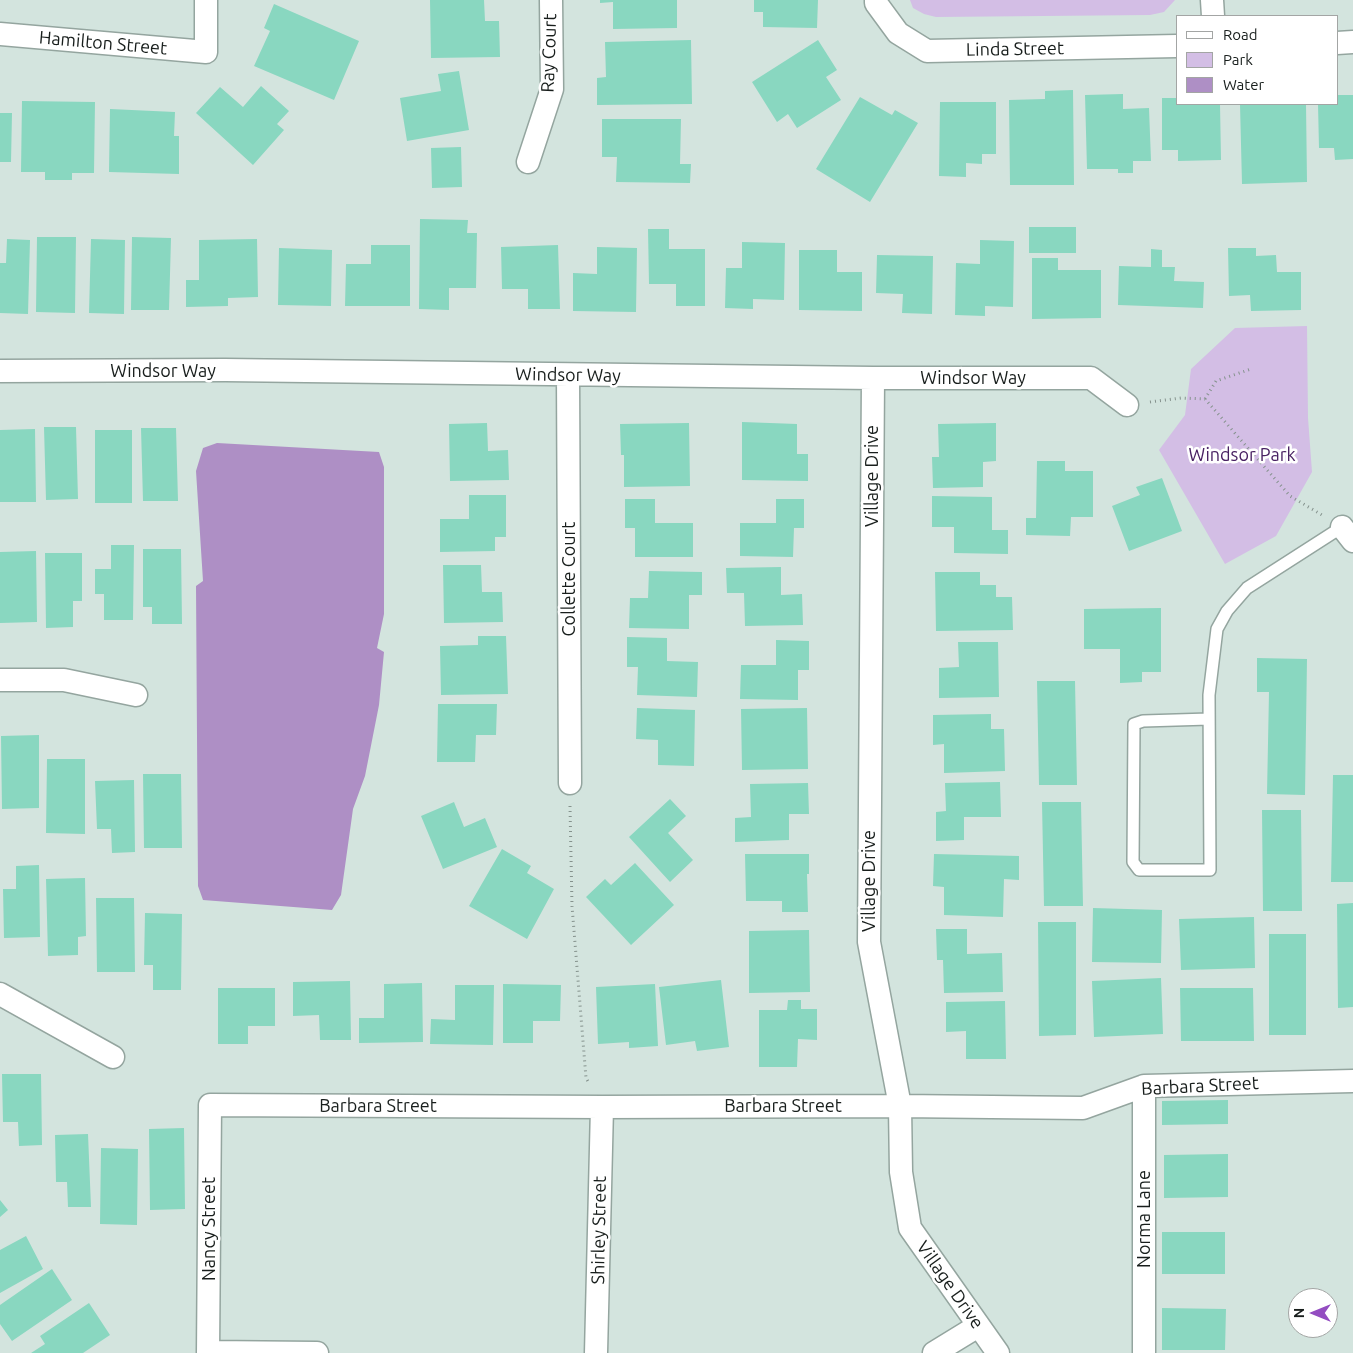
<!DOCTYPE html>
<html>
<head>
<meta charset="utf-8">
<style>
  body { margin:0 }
  #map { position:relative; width:1353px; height:1353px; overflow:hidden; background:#d3e4de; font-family:Ubuntu,sans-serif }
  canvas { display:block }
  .legend { position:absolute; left:1176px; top:15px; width:162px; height:90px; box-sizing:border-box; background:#fff; border:1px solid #a3a5a4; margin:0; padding:6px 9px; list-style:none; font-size:15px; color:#181e1c }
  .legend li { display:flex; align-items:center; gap:10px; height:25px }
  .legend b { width:25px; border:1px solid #a3a5a4 }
  .north { position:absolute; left:1288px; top:1288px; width:50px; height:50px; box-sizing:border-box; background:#fff; border:1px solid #a3a5a4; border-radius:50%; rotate:270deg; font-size:14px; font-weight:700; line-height:20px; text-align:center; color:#181e1c }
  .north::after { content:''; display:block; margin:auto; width:18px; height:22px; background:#934dc1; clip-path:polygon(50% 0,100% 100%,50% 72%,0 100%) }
</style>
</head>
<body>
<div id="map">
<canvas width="1353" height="1353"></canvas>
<ul class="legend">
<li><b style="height:6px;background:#fff"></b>Road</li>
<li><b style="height:14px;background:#d3bee5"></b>Park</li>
<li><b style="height:14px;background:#ae8fc5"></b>Water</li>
</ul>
<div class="north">N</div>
</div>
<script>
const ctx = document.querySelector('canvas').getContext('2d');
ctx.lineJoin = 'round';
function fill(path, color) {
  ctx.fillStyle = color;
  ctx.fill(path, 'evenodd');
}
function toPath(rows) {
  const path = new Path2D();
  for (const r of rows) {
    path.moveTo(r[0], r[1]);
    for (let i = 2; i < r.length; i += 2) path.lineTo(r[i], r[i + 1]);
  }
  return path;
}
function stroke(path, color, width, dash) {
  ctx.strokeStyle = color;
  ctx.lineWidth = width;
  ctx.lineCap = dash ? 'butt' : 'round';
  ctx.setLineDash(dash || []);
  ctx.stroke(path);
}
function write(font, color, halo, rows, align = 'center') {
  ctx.font = font + ' Ubuntu,sans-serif';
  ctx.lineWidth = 5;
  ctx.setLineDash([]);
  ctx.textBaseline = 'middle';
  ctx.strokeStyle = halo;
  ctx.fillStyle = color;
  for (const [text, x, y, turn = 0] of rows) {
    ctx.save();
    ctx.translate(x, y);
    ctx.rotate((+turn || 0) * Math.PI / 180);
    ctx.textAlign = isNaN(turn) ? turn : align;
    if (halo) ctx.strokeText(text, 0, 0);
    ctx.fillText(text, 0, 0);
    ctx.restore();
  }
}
fill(toPath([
  [910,0,1175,0,1164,12,1150,15,936,17,924,14,913,8],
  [1307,326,1308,418,1312,472,1276,536,1225,564,1159,450,1185,415,1191,369,1235,328]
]), '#d3bee5');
fill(toPath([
  [217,443,379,452,384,467,384,614,377,648,384,652,379,705,365,776,353,809,341,895,332,910,203,900,198,886,196,586,203,581,196,471,203,448]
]), '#ae8fc5');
fill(toPath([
  [430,0,484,0,485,21,499,21,500,57,431,58],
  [600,0,677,0,677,28,613,29,613,2,600,3],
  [754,0,818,0,817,28,763,27,763,12,754,12],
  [274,4,359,41,334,100,254,66,270,31,264,28],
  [691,40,692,104,597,105,597,78,606,77,605,42],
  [818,40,837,70,826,77,841,100,797,128,788,114,777,122,752,82],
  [459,71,469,130,407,141,400,98,441,91,438,74],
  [261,86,289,111,277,124,284,130,253,165,196,113,220,87,243,107],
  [1073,90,1074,185,1010,185,1009,100,1045,99,1045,91],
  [1123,94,1123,109,1149,108,1151,161,1133,161,1133,173,1118,173,1118,169,1087,169,1085,95],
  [1337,95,1353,95,1353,159,1335,160,1334,148,1319,148,1318,104,1337,104],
  [860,97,892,115,895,110,918,123,870,202,816,169],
  [1162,98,1177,98,1177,104,1220,104,1221,160,1178,161,1178,150,1162,150],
  [22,101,95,102,94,173,72,173,72,180,45,180,45,172,21,172],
  [940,102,996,102,996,154,982,154,982,164,966,163,966,177,939,176],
  [1240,104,1306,104,1307,182,1242,184],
  [110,109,175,112,174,136,179,136,179,174,109,172],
  [0,113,12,113,11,162,0,162],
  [602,119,681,119,680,164,691,164,690,183,616,182,617,157,602,157],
  [461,147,462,187,432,188,431,148],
  [420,219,468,220,467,233,477,233,476,288,449,288,449,310,419,309],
  [1029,227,1076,227,1076,253,1029,253],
  [648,229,669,229,669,249,705,249,705,306,676,306,676,284,649,284],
  [37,237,76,237,75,313,36,312],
  [132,237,171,238,169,310,131,310],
  [7,239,30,240,28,314,0,313,0,263,6,263],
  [91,239,125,240,124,314,89,313],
  [257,239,258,297,228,298,228,306,186,307,186,280,199,280,199,240],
  [980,240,1014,241,1013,307,985,306,985,316,955,315,956,263,980,264],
  [742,242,785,243,784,300,753,299,753,309,725,308,726,268,742,268],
  [371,245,410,245,410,306,345,306,346,264,371,264],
  [558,245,560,309,528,309,528,289,502,289,501,247],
  [597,247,637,248,636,312,573,311,573,273,597,274],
  [279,248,332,250,331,306,278,305],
  [1228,248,1256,248,1256,256,1276,255,1277,272,1301,272,1301,310,1251,311,1250,295,1229,296],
  [1151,249,1162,250,1162,267,1175,267,1174,281,1204,282,1203,308,1118,305,1119,266,1151,267],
  [799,250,837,250,837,272,862,272,862,311,799,310],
  [877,255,933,256,932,314,902,313,903,294,876,293],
  [1032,258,1058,258,1058,270,1101,270,1101,318,1032,319],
  [742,422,797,424,797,454,808,454,808,481,742,480],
  [487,423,488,451,508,450,509,480,450,481,449,424],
  [689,423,690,486,624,487,624,455,621,455,620,424],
  [996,423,996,461,983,462,983,487,933,488,932,457,939,457,938,424],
  [44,427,76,427,78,499,46,500],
  [141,428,176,428,178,501,143,501],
  [35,429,36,502,0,502,0,430],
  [95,430,132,430,132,503,95,503],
  [1037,461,1065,461,1065,471,1093,471,1093,517,1071,517,1070,536,1026,535,1026,518,1036,518],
  [1162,478,1182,531,1129,551,1112,506,1140,495,1136,487],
  [469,495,506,495,506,537,495,537,495,551,440,552,440,519,469,519],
  [932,496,992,497,992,530,1008,530,1008,554,954,553,954,527,932,527],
  [625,499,655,499,655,523,693,523,693,557,635,557,635,528,625,528],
  [776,499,804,499,804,528,794,528,793,557,740,556,740,523,776,523],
  [111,545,134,545,133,620,104,620,104,594,95,594,95,569,111,569],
  [143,549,181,549,182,624,152,624,152,607,143,607],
  [36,551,37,622,0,623,0,552],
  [45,553,82,553,82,601,73,601,73,627,46,628],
  [443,565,481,565,482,592,502,592,503,622,444,623],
  [781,567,781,595,802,594,803,625,745,626,744,593,727,593,726,568],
  [649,571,702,572,702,595,689,595,689,629,629,628,630,598,648,598],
  [935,572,980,572,980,585,996,585,996,597,1012,597,1013,630,936,631],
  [1161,608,1161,672,1142,672,1142,682,1120,683,1120,649,1084,649,1084,609],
  [478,636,506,636,508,694,441,695,440,646,478,645],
  [627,637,667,638,667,661,698,662,697,697,637,695,638,667,627,667],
  [776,640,809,641,809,670,798,670,798,700,740,699,741,665,776,665],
  [958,642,998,642,999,697,939,698,939,668,959,667],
  [1257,658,1307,659,1305,795,1267,794,1269,692,1257,692],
  [1037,681,1075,681,1077,785,1039,785],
  [438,704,497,704,496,735,476,735,475,762,437,762],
  [637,708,695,710,694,766,658,765,658,740,636,739],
  [807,708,808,769,742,770,741,709],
  [991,714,991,729,1004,729,1005,771,944,773,944,744,933,745,933,715],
  [39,735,39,808,2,809,1,736],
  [47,759,85,759,85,834,46,833],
  [143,774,181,774,182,848,144,848],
  [1333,775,1353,775,1353,882,1331,882],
  [134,780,135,852,112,853,111,829,97,829,95,781],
  [1000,782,1001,817,964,817,964,840,936,841,936,812,946,811,945,783],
  [808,783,809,814,789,814,789,840,735,842,735,818,751,817,750,784],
  [670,799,686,816,668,833,693,860,670,882,629,837],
  [454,802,464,827,485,818,497,847,443,869,421,816],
  [1042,802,1081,802,1083,906,1044,906],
  [1262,810,1301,810,1302,911,1263,911],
  [502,849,531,866,527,873,554,889,527,939,469,906],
  [745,854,809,854,809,874,807,874,808,912,782,912,782,901,746,901],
  [934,854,1019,856,1019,880,1004,879,1003,917,944,915,944,887,933,886],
  [635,863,674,905,631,945,586,897,605,879,611,885],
  [39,865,40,937,4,938,3,889,16,889,16,866],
  [85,878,86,936,78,937,78,955,48,956,46,879],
  [96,898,134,898,135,972,97,972],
  [1353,903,1353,1007,1338,1008,1337,904],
  [1093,908,1162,910,1161,963,1092,962],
  [145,913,182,914,181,990,153,990,153,965,144,965],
  [1254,917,1255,968,1181,970,1179,919],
  [1038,922,1076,922,1076,1035,1039,1036],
  [936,929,967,929,967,954,1002,953,1003,992,944,993,943,960,937,960],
  [809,930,810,992,749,993,749,931],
  [1269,934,1306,934,1306,1035,1269,1035],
  [1161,978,1163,1034,1094,1037,1092,981],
  [721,980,729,1047,697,1051,695,1041,666,1045,659,987],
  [350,981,351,1040,320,1040,319,1015,293,1016,293,982],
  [422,983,423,1042,359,1043,359,1018,384,1018,384,984],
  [503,984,561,985,560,1021,533,1021,533,1043,503,1043],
  [655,984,658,1046,629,1048,629,1042,598,1044,596,987],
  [455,985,494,985,493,1045,430,1044,431,1019,455,1020],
  [218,988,275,988,275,1026,248,1026,248,1044,218,1044],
  [1180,988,1253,988,1254,1041,1181,1041],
  [788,1000,801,1000,801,1009,817,1009,817,1040,798,1039,797,1067,759,1067,759,1010,787,1010],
  [1005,1001,1006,1059,966,1059,966,1031,946,1032,946,1002],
  [2,1074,41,1074,42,1145,19,1146,18,1122,3,1122],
  [1228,1100,1228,1124,1162,1125,1162,1101],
  [184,1128,185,1209,150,1210,149,1129],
  [88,1134,91,1207,68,1207,67,1182,56,1182,55,1135],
  [101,1148,138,1149,137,1225,100,1224],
  [1228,1154,1228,1197,1164,1198,1164,1155],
  [0,1200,8,1210,0,1217],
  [1162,1232,1225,1232,1225,1274,1162,1274],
  [26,1236,43,1269,0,1293,0,1250],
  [52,1269,72,1300,12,1341,0,1324,0,1305],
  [89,1303,110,1335,83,1353,31,1353,45,1344,40,1336],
  [1162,1308,1226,1309,1225,1350,1162,1350]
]), '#89d7c0');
const lane = toPath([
  [1209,719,1143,721,1134,724,1133,862,1139,870,1210,870,1209,695,1217,629,1227,611,1247,588,1342,527]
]);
const street = toPath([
  [876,0,876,3,898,33,927,51,1177,46],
  [1212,0,1213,16],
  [0,34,206,52,206,0],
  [1337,43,1353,42],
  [528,162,552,89,551,0],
  [0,371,225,370,873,378,1091,378,1127,405],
  [568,375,570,783],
  [873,378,869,942,900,1106,901,1172,910,1228,998,1353],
  [1342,527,1353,541],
  [0,680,64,680,136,695],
  [0,994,113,1057],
  [209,1352,317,1353],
  [208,1353,210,1105,602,1107,900,1106,1083,1108,1144,1086,1353,1081],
  [596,1353,602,1107],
  [934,1353,978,1326],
  [1144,1353,1144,1086]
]);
stroke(lane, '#94a59f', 14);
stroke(street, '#94a59f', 25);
stroke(toPath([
  [1205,399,1216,381,1251,369],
  [1150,402,1181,398,1205,399,1290,496,1322,515],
  [570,806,572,906,586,1078,589,1083]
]), '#85928d', 3, [1, 4]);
stroke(lane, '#fff', 11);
stroke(street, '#fff', 22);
write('18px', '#181e1c', '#fff', [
  ["Hamilton Street",103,43,5],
  ["Linda Street",1015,49,-1],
  ["Ray Court",549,53,-88],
  ["Windsor Way",163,371],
  ["Windsor Way",568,375,1],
  ["Windsor Way",973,378],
  ["Village Drive",872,476,-90],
  ["Collette Court",569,579,-90],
  ["Village Drive",869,881,-90],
  ["Barbara Street",1200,1086,-3],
  ["Barbara Street",378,1106],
  ["Barbara Street",783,1106],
  ["Norma Lane",1144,1219,-90],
  ["Nancy Street",209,1229,-90],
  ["Shirley Street",599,1230,-89],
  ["Village Drive",950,1285,55]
]);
write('18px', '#492263', '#fff', [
  ["Windsor Park",1242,455]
]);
</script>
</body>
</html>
